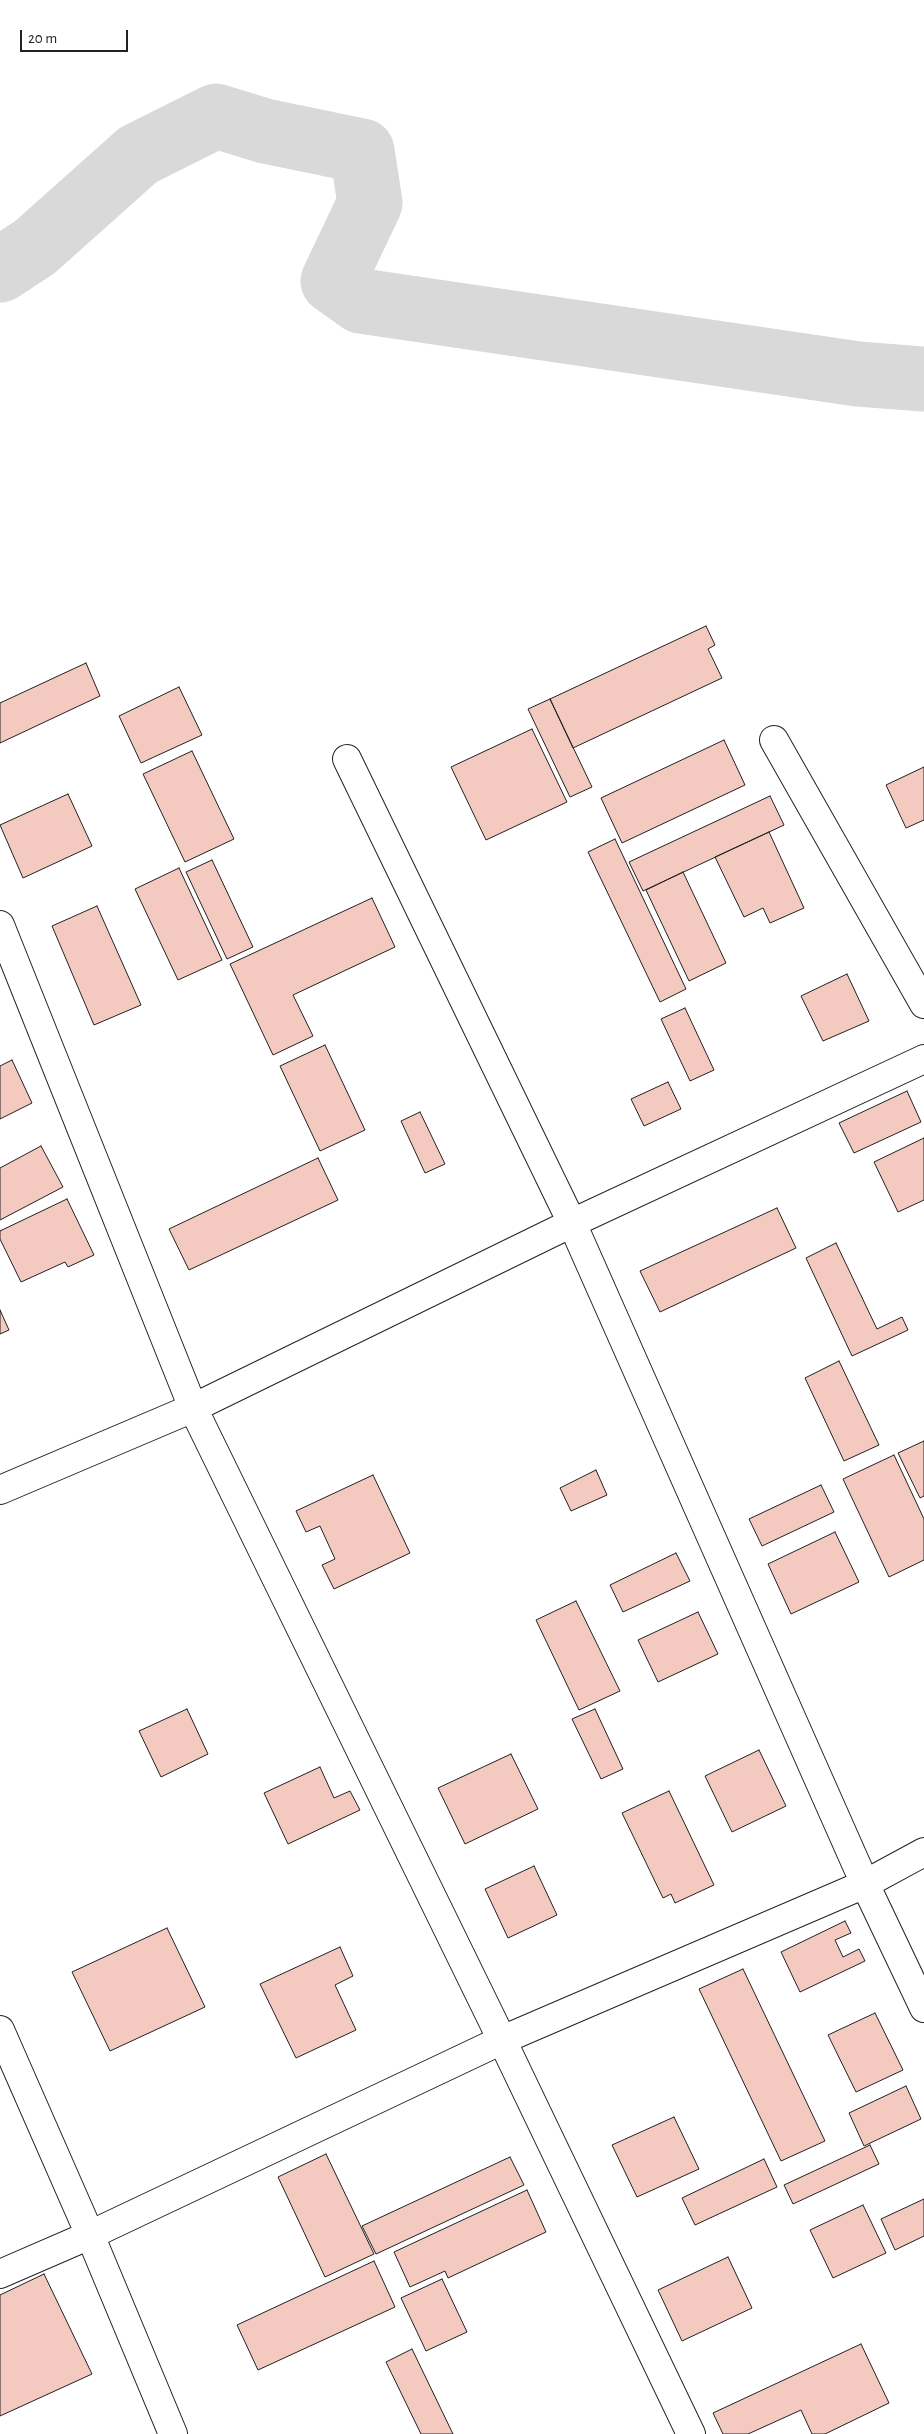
<!DOCTYPE html>
<html>
<head>
<meta charset="utf-8">
<style>
  body { margin:0 }
  #map { position:relative; width:924px; height:2434px; overflow:hidden; background:#fff; font-family:"Alegreya Sans",sans-serif }
  canvas { display:block }
  .scale { position:absolute; left:20px; top:30px; width:108px; height:22px; box-sizing:border-box; border:2px solid #222; border-top:0; padding-left:6px; font-size:15px; line-height:18px; white-space:nowrap; color:#222; -webkit-text-stroke:4px #fff; paint-order:stroke }
</style>
</head>
<body>
<div id="map">
<canvas width="924" height="2434"></canvas>
<div class="scale">20 m</div>
</div>
<script>
const ctx = document.querySelector('canvas').getContext('2d');
ctx.lineJoin = 'round';
function toPath(rows) {
  const path = new Path2D();
  for (const r of rows) {
    path.moveTo(r[0], r[1]);
    for (let i = 2; i < r.length; i += 2) path.lineTo(r[i], r[i + 1]);
  }
  return path;
}
function stroke(path, color, width, dash) {
  ctx.strokeStyle = color;
  ctx.lineWidth = width;
  ctx.lineCap = dash ? 'butt' : 'round';
  ctx.setLineDash(dash || []);
  ctx.stroke(path);
}
function fill(path, color) {
  ctx.fillStyle = color;
  ctx.fill(path, 'evenodd');
}
stroke(toPath([
  [0,270,35,247,138,155,216,116,265,131,362,151,370,203,333,281,361,301,858,374,924,379]
]), '#d9d9d9', 65);
const building = toPath([
  [706,626,715,645,708,649,722,678,573,748,550,699,706,626],
  [86,663,100,696,0,743,0,703,86,663],
  [179,687,202,735,141,763,119,716,179,687],
  [550,699,592,787,570,797,528,709,550,699],
  [532,729,567,802,486,840,451,767,532,729],
  [724,740,745,785,622,843,601,798,724,740],
  [192,751,234,839,185,862,143,774,192,751],
  [924,767,924,820,906,828,886,785,924,767],
  [68,794,92,846,23,878,0,825,68,794],
  [770,796,784,825,643,891,629,862,770,796],
  [769,832,804,908,770,923,763,908,744,917,715,857,769,832],
  [615,839,686,989,660,1002,588,852,615,839],
  [212,860,253,947,227,959,186,872,212,860],
  [179,868,222,960,178,980,135,889,179,868],
  [683,872,726,963,689,981,646,890,683,872],
  [372,898,395,947,293,995,313,1036,273,1055,230,964,372,898],
  [97,906,141,1005,94,1025,52,926,97,906],
  [847,974,869,1021,823,1041,801,996,847,974],
  [685,1008,714,1070,690,1081,661,1019,685,1008],
  [325,1045,365,1130,320,1151,280,1066,325,1045],
  [12,1060,32,1103,0,1119,0,1066,12,1060],
  [668,1082,681,1109,644,1126,631,1099,668,1082],
  [907,1091,921,1122,854,1153,839,1123,907,1091],
  [420,1112,445,1164,425,1173,401,1121,420,1112],
  [924,1138,924,1200,898,1212,874,1162,924,1138],
  [41,1146,63,1187,0,1220,0,1168,41,1146],
  [318,1158,338,1200,189,1270,169,1229,318,1158],
  [67,1199,94,1255,68,1267,65,1262,21,1282,0,1239,0,1231,67,1199],
  [777,1208,796,1248,660,1312,640,1271,777,1208],
  [836,1243,877,1329,902,1317,908,1330,852,1356,806,1258,836,1243],
  [0,1310,9,1330,0,1334,0,1310],
  [839,1361,879,1445,844,1461,805,1378,839,1361],
  [924,1441,924,1496,920,1498,898,1453,924,1441],
  [894,1455,924,1519,924,1560,889,1577,843,1479,894,1455],
  [596,1470,607,1495,571,1511,560,1488,596,1470],
  [373,1475,410,1553,334,1589,322,1565,335,1559,320,1526,306,1532,296,1511,373,1475],
  [821,1485,834,1512,762,1546,749,1519,821,1485],
  [835,1532,859,1582,791,1614,768,1564,835,1532],
  [676,1553,690,1581,623,1612,610,1585,676,1553],
  [576,1601,620,1691,579,1710,536,1620,576,1601],
  [698,1612,718,1654,658,1682,638,1640,698,1612],
  [187,1709,208,1754,161,1777,139,1731,187,1709],
  [595,1709,623,1769,601,1779,572,1719,595,1709],
  [759,1750,786,1806,732,1832,705,1776,759,1750],
  [511,1754,538,1809,465,1844,438,1788,511,1754],
  [320,1767,334,1798,350,1791,360,1810,288,1844,264,1793,320,1767],
  [669,1791,714,1885,675,1903,671,1894,663,1898,622,1813,669,1791],
  [534,1866,557,1915,508,1938,485,1889,534,1866],
  [845,1921,851,1933,835,1940,843,1957,859,1949,865,1961,800,1992,781,1952,845,1921],
  [167,1928,205,2007,110,2051,72,1972,167,1928],
  [340,1947,353,1976,335,1985,356,2030,296,2058,260,1984,340,1947],
  [743,1969,825,2141,781,2161,699,1989,743,1969],
  [875,2013,903,2070,856,2092,828,2035,875,2013],
  [906,2086,921,2119,864,2146,849,2113,906,2086],
  [674,2117,699,2169,637,2197,612,2145,674,2117],
  [870,2145,879,2164,793,2204,784,2185,870,2145],
  [326,2154,374,2254,325,2277,278,2177,326,2154],
  [510,2157,524,2185,376,2254,362,2226,510,2157],
  [764,2159,777,2187,695,2225,682,2198,764,2159],
  [527,2190,546,2232,448,2278,445,2271,410,2287,394,2252,527,2190],
  [924,2199,924,2236,895,2250,881,2219,924,2199],
  [863,2205,886,2253,833,2278,810,2230,863,2205],
  [728,2257,752,2308,682,2341,658,2290,728,2257],
  [374,2261,395,2307,258,2370,237,2325,374,2261],
  [44,2274,92,2374,0,2416,0,2295,44,2274],
  [442,2279,467,2332,426,2351,401,2298,442,2279],
  [861,2344,889,2403,825,2434,812,2434,801,2410,748,2434,723,2434,713,2413,861,2344],
  [412,2349,453,2434,421,2434,386,2362,412,2349]
]);
fill(building, '#f3c9c0');
stroke(building, '#222', 1);
const street = toPath([
  [774,740,924,1004],
  [347,759,572,1223,865,1884,924,2008],
  [0,925,193,1408,502,2040,691,2434],
  [0,1490,193,1408,572,1223,924,1059],
  [0,2030,90,2235,173,2434],
  [0,2274,90,2235,502,2040,865,1884,924,1852]
]);
stroke(street, '#222', 30);
stroke(street, '#fff', 28);
</script>
</body>
</html>
